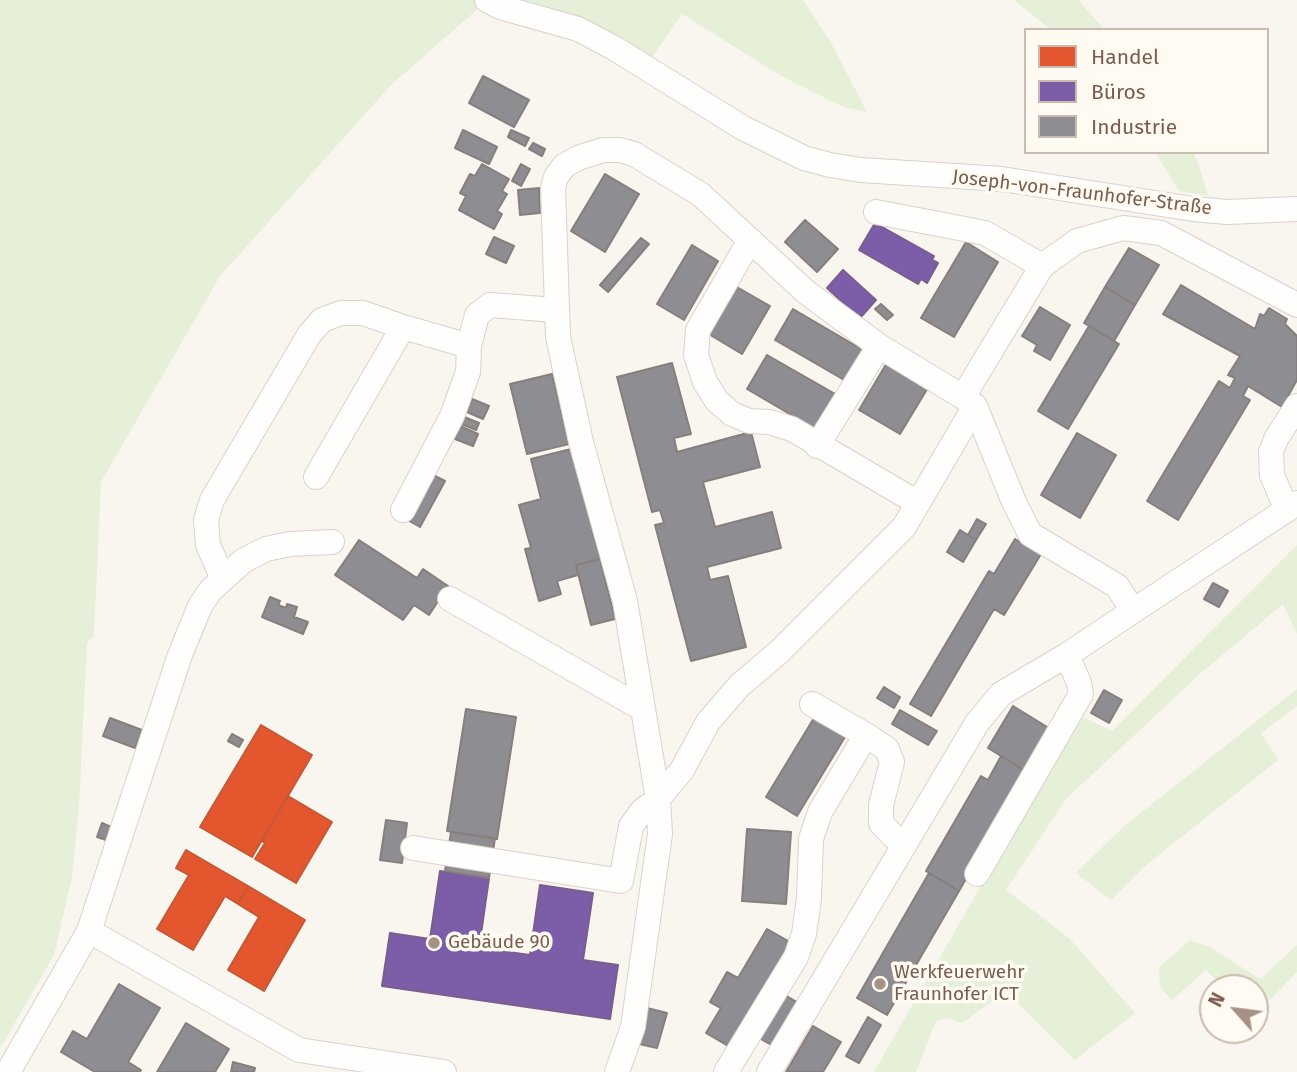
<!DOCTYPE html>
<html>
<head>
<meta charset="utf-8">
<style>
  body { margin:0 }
  #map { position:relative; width:1297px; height:1072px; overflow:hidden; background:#f9f5ef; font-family:"Fira Sans",sans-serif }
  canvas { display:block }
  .legend { position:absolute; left:1024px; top:28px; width:245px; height:126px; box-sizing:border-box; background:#fffaf2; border:2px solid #cabbb0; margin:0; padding:9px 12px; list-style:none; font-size:21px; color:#7a5d4c }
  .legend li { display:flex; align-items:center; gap:14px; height:35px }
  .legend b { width:35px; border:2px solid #cabbb0 }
  .north { position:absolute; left:1199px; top:974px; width:70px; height:70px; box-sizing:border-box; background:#fffaf2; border:2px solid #cabbb0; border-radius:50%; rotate:298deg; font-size:19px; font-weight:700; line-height:28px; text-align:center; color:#7a5d4c }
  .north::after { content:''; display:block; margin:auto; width:24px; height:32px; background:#a69285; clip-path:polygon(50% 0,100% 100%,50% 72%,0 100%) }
</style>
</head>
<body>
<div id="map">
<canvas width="1297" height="1072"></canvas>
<ul class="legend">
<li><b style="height:19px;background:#e4572e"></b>Handel</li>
<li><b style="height:19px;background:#7b5ea7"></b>Büros</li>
<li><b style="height:19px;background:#8d8d92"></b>Industrie</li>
</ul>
<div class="north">N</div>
</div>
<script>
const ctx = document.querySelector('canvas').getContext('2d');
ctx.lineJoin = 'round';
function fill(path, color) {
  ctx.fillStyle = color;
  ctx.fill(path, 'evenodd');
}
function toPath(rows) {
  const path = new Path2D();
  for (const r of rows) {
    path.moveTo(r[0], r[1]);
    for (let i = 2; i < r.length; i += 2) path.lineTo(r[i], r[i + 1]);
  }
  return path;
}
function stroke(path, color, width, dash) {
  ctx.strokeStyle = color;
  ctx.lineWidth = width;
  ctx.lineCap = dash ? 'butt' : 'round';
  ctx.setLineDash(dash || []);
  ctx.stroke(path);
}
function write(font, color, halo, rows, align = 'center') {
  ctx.font = font + ' "Fira Sans",sans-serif';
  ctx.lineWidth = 7;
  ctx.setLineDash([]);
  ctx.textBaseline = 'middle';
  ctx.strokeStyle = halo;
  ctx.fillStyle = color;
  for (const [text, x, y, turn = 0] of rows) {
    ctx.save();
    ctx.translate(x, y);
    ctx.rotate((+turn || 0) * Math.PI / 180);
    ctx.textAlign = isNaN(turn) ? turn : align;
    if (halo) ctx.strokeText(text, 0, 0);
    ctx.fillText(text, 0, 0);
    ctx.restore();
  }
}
fill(toPath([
  [0,0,488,0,391,85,220,276,101,482,94,636,87,643,79,806,72,877,54,955,0,1049],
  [500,0,803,0,830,41,867,112,843,107,781,76,682,14,647,64],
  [1014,0,1078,0,1105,30,1051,30],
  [1155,152,1193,152,1198,163,1208,196,1179,191],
  [1297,545,1297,634,1283,604,1201,673,1066,799,1006,890,1069,938,1135,1013,1075,1060,1006,991,962,1023,946,1018,936,1021,916,1072,874,1072,1079,715,1112,731],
  [1297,689,1297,706,1261,733,1278,760,1145,866,1111,900,1076,873,1123,827],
  [1190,940,1210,947,1260,979,1297,945,1297,972,1255,1015,1255,988,1224,988,1206,970,1172,1000,1160,987,1159,967]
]), '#e6f0d9');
const shops = toPath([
  [261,725,312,755,252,857,200,827,261,725],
  [288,796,332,822,296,883,255,859,265,843,262,841,288,796],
  [186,850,248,886,238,904,225,896,193,950,157,929,189,875,176,868,186,850],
  [248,886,305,920,264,991,228,970,259,917,238,904,248,886]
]);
fill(shops, '#e4572e');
stroke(shops, '#c45937', 2);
const offices = toPath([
  [875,223,934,256,932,260,938,263,927,283,921,279,918,284,859,250,875,223],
  [843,270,876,300,860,318,827,288,843,270],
  [440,871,489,878,479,948,530,955,540,885,593,893,583,960,618,965,610,1019,382,986,390,933,430,939,440,871]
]);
fill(offices, '#7b5ea7');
stroke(offices, '#7b5e8c', 2);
const industry = toPath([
  [483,76,529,100,514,127,469,103,483,76],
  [463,130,497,147,489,164,455,148,463,130],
  [511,130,529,138,525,146,508,137,511,130],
  [533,143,545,149,542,156,529,149,533,143],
  [482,164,509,179,502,191,507,194,497,211,502,214,494,229,459,210,466,196,460,193,470,174,475,176,482,164],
  [521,164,530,169,521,186,512,181,521,164],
  [605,174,639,194,605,252,571,231,605,174],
  [539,188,540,213,520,215,518,190,539,188],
  [805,220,838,249,817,272,785,242,805,220],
  [494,237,514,246,506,263,486,254,494,237],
  [641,238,649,244,608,292,600,285,641,238],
  [966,242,998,262,954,337,921,318,966,242],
  [692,245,718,261,684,320,657,304,692,245],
  [1129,248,1159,265,1135,305,1105,287,1129,248],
  [1181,285,1255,329,1260,314,1264,316,1269,308,1287,319,1285,324,1297,336,1297,380,1282,407,1248,386,1243,396,1250,400,1178,520,1147,501,1219,381,1230,388,1235,378,1228,375,1240,356,1163,314,1181,285],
  [735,286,770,306,742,354,707,333,735,286],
  [1105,287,1135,305,1114,341,1084,323,1105,287],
  [881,304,893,315,887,320,875,309,881,304],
  [1040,307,1070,325,1050,360,1034,351,1037,345,1022,336,1040,307],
  [793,309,863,350,846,381,775,340,793,309],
  [1089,326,1119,344,1068,429,1038,411,1089,326],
  [767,355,837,395,817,430,747,389,767,355],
  [888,361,929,386,900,434,859,410,888,361],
  [672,363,691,434,674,438,677,452,751,432,760,467,703,482,715,527,772,512,781,548,707,567,710,580,728,576,746,647,691,661,655,525,664,523,660,510,652,512,617,377,672,363],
  [552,374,569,444,527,454,510,384,552,374],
  [472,399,489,406,483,419,467,412,472,399],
  [462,416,479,423,476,430,459,423,462,416],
  [460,426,478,434,473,446,455,439,460,426],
  [1077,433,1116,455,1080,518,1041,495,1077,433],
  [571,449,600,559,576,565,578,575,557,581,561,594,539,601,525,549,531,548,519,505,541,499,531,459,571,449],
  [429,473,445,481,420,527,404,518,429,473],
  [977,519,986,524,976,540,968,535,977,519],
  [960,530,976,540,963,562,947,552,960,530],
  [1015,539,1041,554,1004,615,994,609,931,716,910,704,989,571,994,574,1015,539],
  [359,540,417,578,423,569,448,586,429,615,414,605,403,620,335,575,359,540],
  [600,559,615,619,591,625,576,565,600,559],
  [1213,583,1228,591,1219,607,1204,599,1213,583],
  [270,597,280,601,278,605,286,608,287,604,297,607,294,617,308,622,303,634,262,617,270,597],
  [884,687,900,697,894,708,877,698,884,687],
  [1104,690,1122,700,1109,723,1091,713,1104,690],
  [1013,706,1052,730,1027,772,988,748,1013,706],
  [466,709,516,717,497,839,447,831,466,709],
  [900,710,937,731,928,745,892,724,900,710],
  [817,713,848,732,797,816,766,797,817,713],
  [110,718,142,730,135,748,103,736,110,718],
  [232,734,243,740,239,747,228,741,232,734],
  [1001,756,1027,772,959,891,926,871,981,776,988,780,1001,756],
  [386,820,407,823,402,863,380,860,386,820],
  [102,823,111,827,106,840,97,837,102,823],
  [747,829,791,832,786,904,742,901,747,829],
  [451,832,495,838,489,878,445,871,451,832],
  [929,873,959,891,887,1015,857,998,929,873],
  [767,929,797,946,735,1050,706,1033,721,1008,710,1002,727,972,738,978,767,929],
  [119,984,160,1008,128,1062,141,1070,140,1072,95,1072,61,1052,73,1031,87,1039,119,984],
  [785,995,800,1004,775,1047,759,1038,785,995],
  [647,1008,667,1013,657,1048,639,1044,647,1008],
  [868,1017,881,1025,859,1063,846,1056,868,1017],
  [186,1023,229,1049,215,1072,157,1072,186,1023],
  [813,1026,841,1042,823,1072,786,1072,813,1026],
  [233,1062,255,1068,254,1072,231,1072,233,1062]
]);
fill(industry, '#8d8d92');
stroke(industry, '#877f7d', 2);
const minor = toPath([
  [487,0,500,7,578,29,614,48,743,128,804,158,830,165,861,170,1002,179,1193,209,1227,212,1297,209],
  [876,212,985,233,1042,266],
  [750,240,698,330,696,355,705,382,717,401,732,414,749,421,770,422,792,429,918,503],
  [963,397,1042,266,1077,241,1123,228,1161,233,1297,305],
  [817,446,879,346],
  [316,477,403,327,469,346,477,315,490,305,556,310],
  [403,510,452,416,468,372,469,346],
  [1287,510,1272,475,1271,452,1276,439,1297,406],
  [223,579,243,561,266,549,290,544,332,542],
  [450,599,643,709],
  [812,704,866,735],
  [413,848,621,881,631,826,642,811,658,799,682,770,708,722,739,686,779,652,904,527,975,406],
  [977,874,1081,694,1079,683,1067,655],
  [89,931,180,655,200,606,210,591,223,579,208,545,206,520,212,500,309,335,322,320,341,313,363,313,403,327],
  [8,1072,89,931,299,1050,444,1072],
  [617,1072,633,1027,660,834,658,799,625,601,581,442,558,337,553,188,556,177,564,166,578,158,603,150,620,150,634,154,700,194,806,292,879,346,963,397,975,406,1014,502,1030,534,1117,586,1133,611,1297,503],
  [726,1072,796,957,804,934,809,899,811,839,820,812,866,735,887,749,892,762,881,805,881,823,893,836,904,843],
  [769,1072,977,723,1001,694,1067,655,1133,611]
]);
stroke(minor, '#d9d2cd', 26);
stroke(minor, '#fefefd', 24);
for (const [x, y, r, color] of [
  [434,943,7,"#a69285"],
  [880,984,7,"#a69285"]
]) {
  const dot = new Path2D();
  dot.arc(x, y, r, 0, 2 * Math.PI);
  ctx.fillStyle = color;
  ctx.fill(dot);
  stroke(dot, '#fffaf2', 2.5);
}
write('19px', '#7a5d4c', '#fffaf2', [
  ["Joseph-von-Fraunhofer-Straße",1082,193,7]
]);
write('19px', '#7a5d4c', '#fffaf2', [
  ["Gebäude 90",448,943],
  ["Werkfeuerwehr",894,973],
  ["Fraunhofer ICT",894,995]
], 'left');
</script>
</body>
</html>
